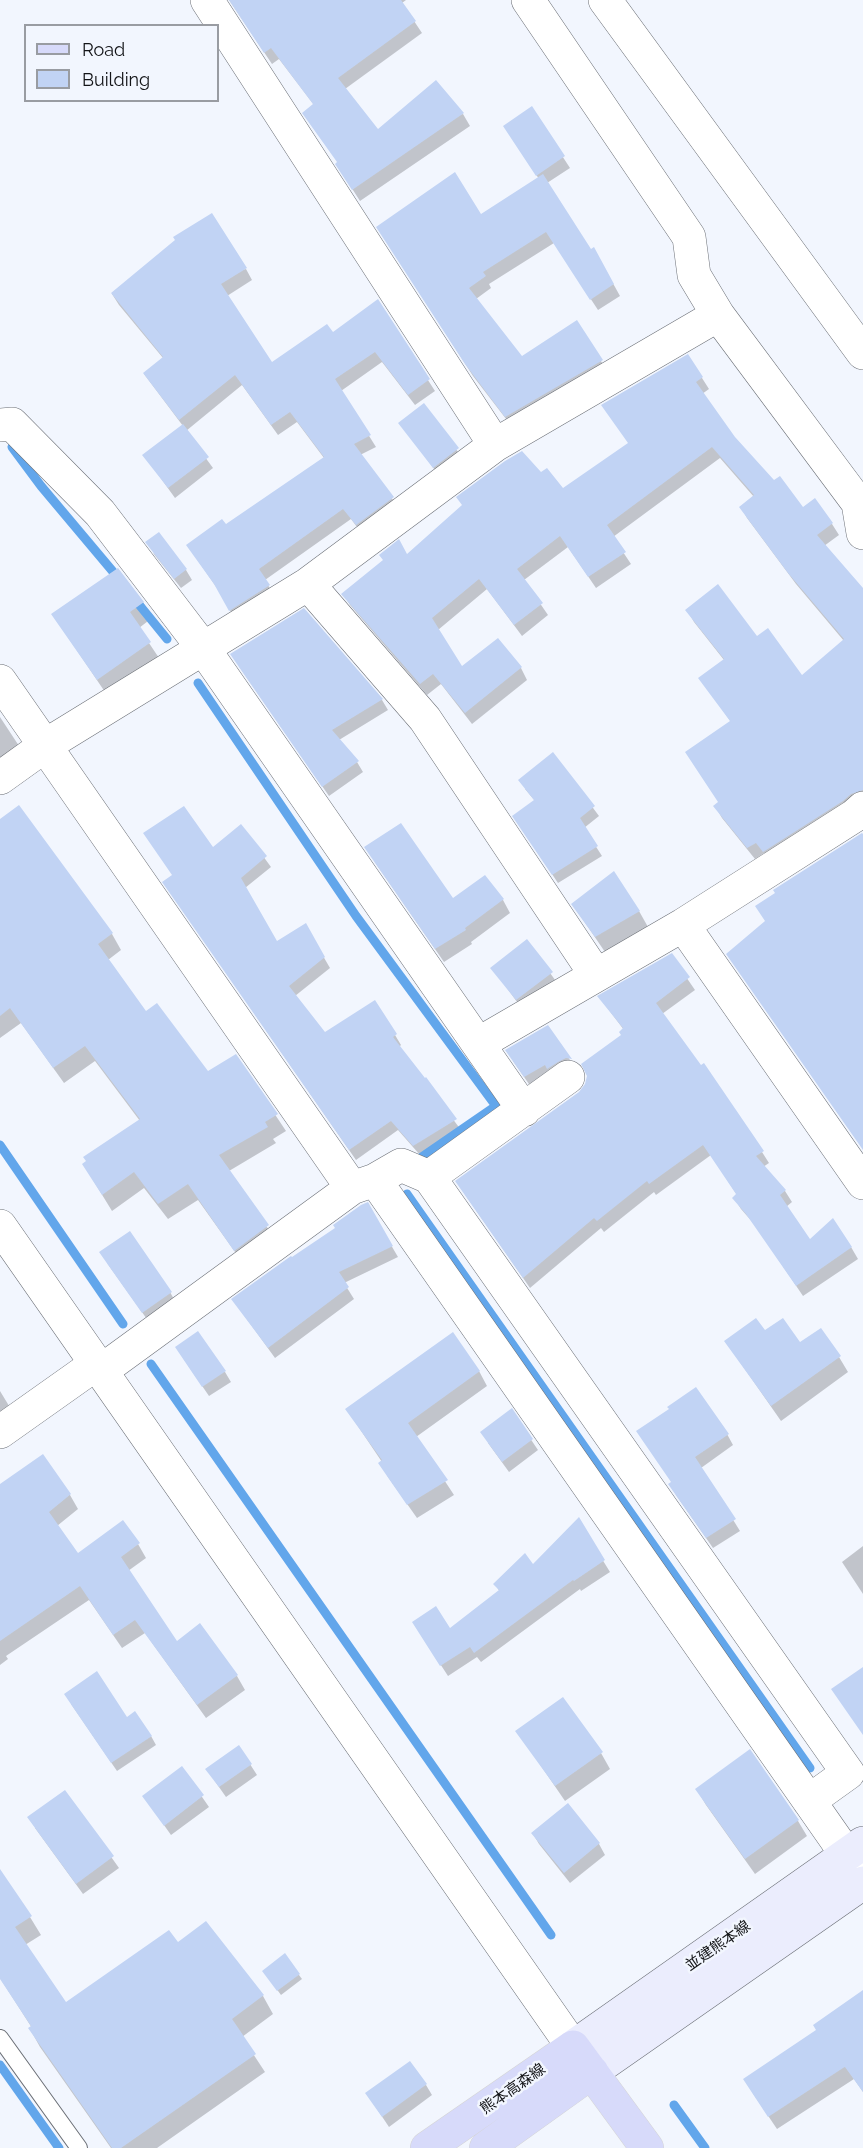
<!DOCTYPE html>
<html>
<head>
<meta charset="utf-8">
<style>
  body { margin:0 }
  #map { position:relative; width:863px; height:2148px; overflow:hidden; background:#f2f6fe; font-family:Raleway,sans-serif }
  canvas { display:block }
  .legend { position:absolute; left:24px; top:24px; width:195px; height:78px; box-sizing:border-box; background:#f2f6fe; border:2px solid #999ca2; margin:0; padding:8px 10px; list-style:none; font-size:18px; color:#131417 }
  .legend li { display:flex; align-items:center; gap:12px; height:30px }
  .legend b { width:30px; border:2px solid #999ca2 }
</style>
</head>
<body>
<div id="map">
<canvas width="863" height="2148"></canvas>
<ul class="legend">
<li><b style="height:8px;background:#d7dafa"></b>Road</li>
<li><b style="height:16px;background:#c1d3f4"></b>Building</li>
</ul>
</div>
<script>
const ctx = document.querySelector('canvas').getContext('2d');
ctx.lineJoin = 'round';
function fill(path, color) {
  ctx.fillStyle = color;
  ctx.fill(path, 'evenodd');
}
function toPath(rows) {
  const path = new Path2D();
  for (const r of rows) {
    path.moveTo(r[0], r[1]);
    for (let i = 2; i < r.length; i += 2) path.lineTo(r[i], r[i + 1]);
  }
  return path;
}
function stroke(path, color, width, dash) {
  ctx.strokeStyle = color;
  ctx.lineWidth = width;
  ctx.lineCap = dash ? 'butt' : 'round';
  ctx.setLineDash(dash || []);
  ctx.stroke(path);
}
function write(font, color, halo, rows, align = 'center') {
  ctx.font = font + ' Raleway,"Noto Sans JP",sans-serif';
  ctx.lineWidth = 5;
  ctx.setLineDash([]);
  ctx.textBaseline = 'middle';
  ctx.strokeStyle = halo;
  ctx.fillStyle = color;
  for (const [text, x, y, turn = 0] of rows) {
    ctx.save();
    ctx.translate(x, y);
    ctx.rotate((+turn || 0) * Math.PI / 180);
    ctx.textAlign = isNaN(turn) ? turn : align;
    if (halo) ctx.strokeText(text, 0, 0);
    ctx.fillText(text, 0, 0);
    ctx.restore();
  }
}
fill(toPath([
  [229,0,406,0,402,3,422,33,345,89,378,131,463,114,470,126,360,201,344,176,314,105,279,59,272,64],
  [531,108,570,168,547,183,591,251,594,249,620,296,598,310,554,243,489,284,491,288,476,299,521,358,576,322,608,372,513,428,473,376,385,239,481,216,539,179,511,137],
  [246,269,252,280,227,296,271,364,332,334,377,301,435,391,415,405,382,362,341,391,376,447,360,455,399,508,363,535,351,519,265,580,275,597,236,621,221,594,188,546,226,527,324,458,297,422,278,435,242,385,186,431,213,468,175,498,144,455,183,426,144,374,163,358,119,305,112,294],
  [688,356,709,389,702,394,734,438,774,482,802,509,832,524,839,535,824,546,863,591,863,803,770,863,764,853,755,859,722,818,715,806,719,803,731,722,700,678,724,660,694,622,687,610,756,638,802,677,844,641,796,584,747,518,741,507,754,497,720,458,613,537,631,564,596,588,568,547,524,580,548,615,522,636,487,589,438,630,462,669,498,640,521,668,527,680,472,724,441,684,427,695,350,605,343,594,541,474,563,491,629,444],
  [423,405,464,460,440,477,400,423],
  [153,553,186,570,192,580,181,588],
  [143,602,152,618,139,628,159,658,107,695,53,615],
  [304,610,382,700,388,710,339,740,357,762,363,772,329,796,238,665],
  [0,717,23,752,0,769],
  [553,754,599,816,584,828,602,856,558,883,519,825,535,801,525,789],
  [19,807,112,934,121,950,108,960,146,1013,208,1073,236,1056,286,1131,273,1139,276,1143,229,1171,277,1242,245,1266,198,1200,168,1219,144,1188,112,1211,93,1180,140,1121,95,1061,64,1083,21,1023,0,1038,0,821],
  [241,826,271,867,245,888,277,943,305,925,330,968,295,996,325,1034,395,1035,401,1045,399,1047,461,1130,420,1155,398,1130,356,1160,170,892,212,849],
  [374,861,452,901,503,900,510,913,471,942,472,944,444,962],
  [573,905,639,911,648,927,605,952],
  [527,941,558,984,523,1010,492,968],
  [671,955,695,990,662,1014,762,1152,769,1163,763,1167,785,1191,792,1202,786,1207,810,1241,851,1247,858,1259,803,1296,755,1225,741,1209,734,1198,737,1195,711,1155,656,1195,654,1192,604,1232,601,1228,530,1288,464,1193,580,1093,623,1036,624,1030,599,997],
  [548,1027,576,1069,531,1087,513,1061],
  [367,1204,398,1257,344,1283,354,1299,275,1358,233,1300,337,1228],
  [107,1263,170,1292,176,1303,149,1322],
  [764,1333,839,1357,848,1372,781,1421,726,1342],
  [183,1358,225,1372,231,1382,209,1396],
  [479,1371,487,1386,416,1437,454,1495,417,1518,388,1477,382,1462,347,1410],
  [0,1391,17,1419,0,1431],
  [511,1410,538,1450,509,1472,488,1443],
  [670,1410,727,1434,733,1445,701,1468,740,1531,713,1548,676,1495,672,1483],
  [0,1486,70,1495,78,1509,57,1526,78,1556,138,1544,146,1558,128,1571,177,1643,237,1676,245,1690,206,1718,145,1633,122,1648,89,1600,6,1656,8,1659,0,1665],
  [578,1520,610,1572,581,1591,580,1589,481,1662,477,1657,448,1676,420,1633,450,1630,500,1592,495,1584,533,1567],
  [863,1546,863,1594,842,1562],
  [71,1704,127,1719,151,1736,156,1745,117,1771],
  [517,1731,601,1753,610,1769,565,1801],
  [239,1747,257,1775,226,1797,214,1780],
  [182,1768,209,1807,171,1835,144,1797],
  [697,1790,798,1821,807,1836,755,1874,706,1805],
  [65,1792,119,1868,83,1894,35,1828],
  [568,1805,599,1844,605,1855,570,1883,539,1844,533,1834],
  [0,1894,30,1917,41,1935,25,1945,65,2004,178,1944,263,1996,273,2014,242,2037,265,2072,157,2148,111,2148,40,2047,30,2029,32,2028,0,1978],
  [299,1975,302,1979,281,1995,267,1976],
  [863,1992,863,2092,854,2079,777,2129,752,2092,818,2030],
  [426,2085,432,2095,389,2127,367,2094]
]), '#0003');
stroke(toPath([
  [12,447,41,486,120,580],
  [132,596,167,639],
  [198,683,356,916,496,1106,416,1161],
  [0,1145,123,1324],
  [407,1194,810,1768],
  [151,1364,551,1935],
  [0,2065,59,2148],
  [674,2105,705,2148]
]), '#62a6eb', 9);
fill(toPath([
  [229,0,401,0,416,21,338,78,378,129,436,80,464,113,352,190,335,164,337,162,302,113,313,104,271,48,264,53],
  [532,106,565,156,536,176,503,126],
  [455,172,481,214,543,174,591,249,594,247,614,284,590,300,546,232,483,272,486,276,469,288,522,356,577,320,603,360,505,417,465,364,376,227],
  [212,213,247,268,221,284,272,362,327,324,333,332,378,299,430,379,408,395,375,352,335,379,371,435,354,444,394,497,356,525,343,509,259,569,270,585,229,611,214,584,186,545,222,519,226,524,324,457,290,412,271,425,235,375,179,420,143,373,163,357,111,293,175,240,173,237],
  [688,354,703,377,696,382,735,437,774,480,780,476,803,507,815,498,833,523,817,535,863,588,863,790,851,794,843,801,763,852,756,843,747,848,713,806,718,802,685,752,730,721,698,678,724,659,685,610,718,584,757,636,768,628,802,675,844,639,788,573,739,507,754,495,712,447,607,525,626,552,588,577,560,536,517,569,543,603,514,625,479,579,432,618,462,666,498,638,522,667,465,713,433,674,420,684,341,594,383,560,379,555,399,539,407,554,462,505,456,497,505,461,522,451,541,472,547,468,563,488,628,443,601,405],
  [424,403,459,448,433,468,398,423],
  [183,424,209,457,168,488,142,455],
  [159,532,187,569,174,579,145,542],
  [118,568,144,602,130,612,151,642,97,680,51,614],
  [304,608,383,699,332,730,359,761,322,787,230,654],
  [553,752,595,806,580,818,598,846,552,875,512,816,534,800,518,780],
  [19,805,113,933,98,944,146,1011,157,1003,208,1071,236,1054,278,1114,265,1122,268,1127,219,1155,269,1225,234,1251,188,1184,158,1204,134,1172,102,1195,82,1164,86,1161,83,1157,140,1119,85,1046,53,1068,10,1008,0,1016,0,819],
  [184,806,213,847,241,824,267,856,241,878,277,941,306,923,325,957,289,986,325,1032,375,1000,397,1034,393,1037,425,1078,426,1077,457,1119,413,1146,391,1121,349,1150,162,882,172,875,143,833],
  [401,823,453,898,485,875,504,899,465,928,466,930,435,949,364,847],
  [862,833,863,834,863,1150,726,954,765,921,755,906,775,893,773,890],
  [614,871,640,911,595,937,571,904],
  [527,939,553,972,516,1000,490,968],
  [672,953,690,977,656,1003,701,1065,704,1063,764,1151,756,1156,786,1190,780,1195,810,1239,833,1218,852,1247,796,1286,746,1214,732,1198,736,1194,703,1145,649,1184,647,1181,597,1221,594,1218,523,1278,455,1181,579,1092,585,1084,587,1076,581,1064,621,1035,619,1032,623,1028,597,996],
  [548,1025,572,1059,566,1058,558,1062,547,1069,545,1065,524,1077,505,1050],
  [368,1202,393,1246,339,1272,349,1287,268,1348,231,1299,291,1256,292,1257,335,1228,333,1225,361,1205],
  [130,1231,172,1292,142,1313,99,1252],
  [756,1318,765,1330,783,1318,800,1342,821,1328,841,1356,771,1406,724,1341],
  [198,1331,226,1371,202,1387,175,1347],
  [453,1332,480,1371,408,1423,448,1480,407,1505,378,1463,382,1460,345,1409],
  [696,1387,729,1434,695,1457,736,1519,706,1538,668,1484,671,1482,636,1431,669,1409,667,1407],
  [512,1408,533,1439,502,1462,480,1432],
  [43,1454,71,1494,49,1512,78,1553,123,1520,140,1543,121,1557,177,1641,200,1623,238,1675,197,1705,135,1620,113,1635,80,1586,0,1641,0,1484],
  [579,1517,605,1560,574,1581,573,1580,474,1653,470,1647,440,1666,412,1622,436,1606,450,1628,499,1590,493,1584,525,1553,533,1564],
  [863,1667,863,1735,831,1689],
  [97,1671,127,1717,135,1711,152,1736,111,1763,64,1694],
  [563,1697,603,1752,555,1786,515,1731],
  [239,1745,252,1764,219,1787,205,1769],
  [750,1749,799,1820,745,1859,695,1789],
  [182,1766,204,1795,164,1826,142,1796],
  [65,1790,114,1856,76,1884,27,1817],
  [568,1803,600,1843,564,1873,531,1833],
  [0,1869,32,1916,15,1927,66,2002,169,1930,178,1942,206,1921,264,1995,232,2019,256,2054,121,2148,112,2148,28,2028,31,2026,0,1979],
  [285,1953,300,1974,277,1991,262,1971],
  [863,1990,863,2092,845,2067,843,2068,768,2117,743,2079,816,2030,813,2025],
  [410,2061,427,2084,382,2117,365,2093]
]), '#c1d3f4');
const service = toPath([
  [0,2038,79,2148]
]);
const minor = toPath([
  [207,0,495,445],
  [528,0,689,237,694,275,718,315,858,503,863,533],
  [605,0,863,353],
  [0,425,12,424,100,513,203,648,524,1110],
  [308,584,425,719,596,975],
  [0,681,352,1188],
  [0,778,46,745,308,584,495,445,718,315],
  [683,925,863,1183],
  [478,1044,683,925,854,816,863,808],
  [568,1077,429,1177,848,1773,809,1801],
  [375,1180,401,1165,429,1177],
  [101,1371,352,1188,375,1180,863,1878],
  [0,1432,96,1364]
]);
const tertiary = toPath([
  [0,1226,573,2047]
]);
const secondary = toPath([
  [573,2047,863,1843],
  [592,2072,863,1883]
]);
const primary = toPath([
  [427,2148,573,2047,647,2148],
  [486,2148,592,2072]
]);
stroke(service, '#6b6f76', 18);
stroke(minor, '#6b6f76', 34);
stroke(tertiary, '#6b6f76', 34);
stroke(secondary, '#6b6f76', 34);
stroke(primary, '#d5d5d5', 34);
stroke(service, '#fff', 16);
stroke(minor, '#fff', 33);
stroke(tertiary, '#fff', 33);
stroke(secondary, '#ebedfd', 33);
stroke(primary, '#d7dafa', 33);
write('15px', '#131417', '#f2f6fe', [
  ["並建熊本線",718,1946,-35],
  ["熊本高森線",513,2089,-35]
]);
</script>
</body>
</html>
